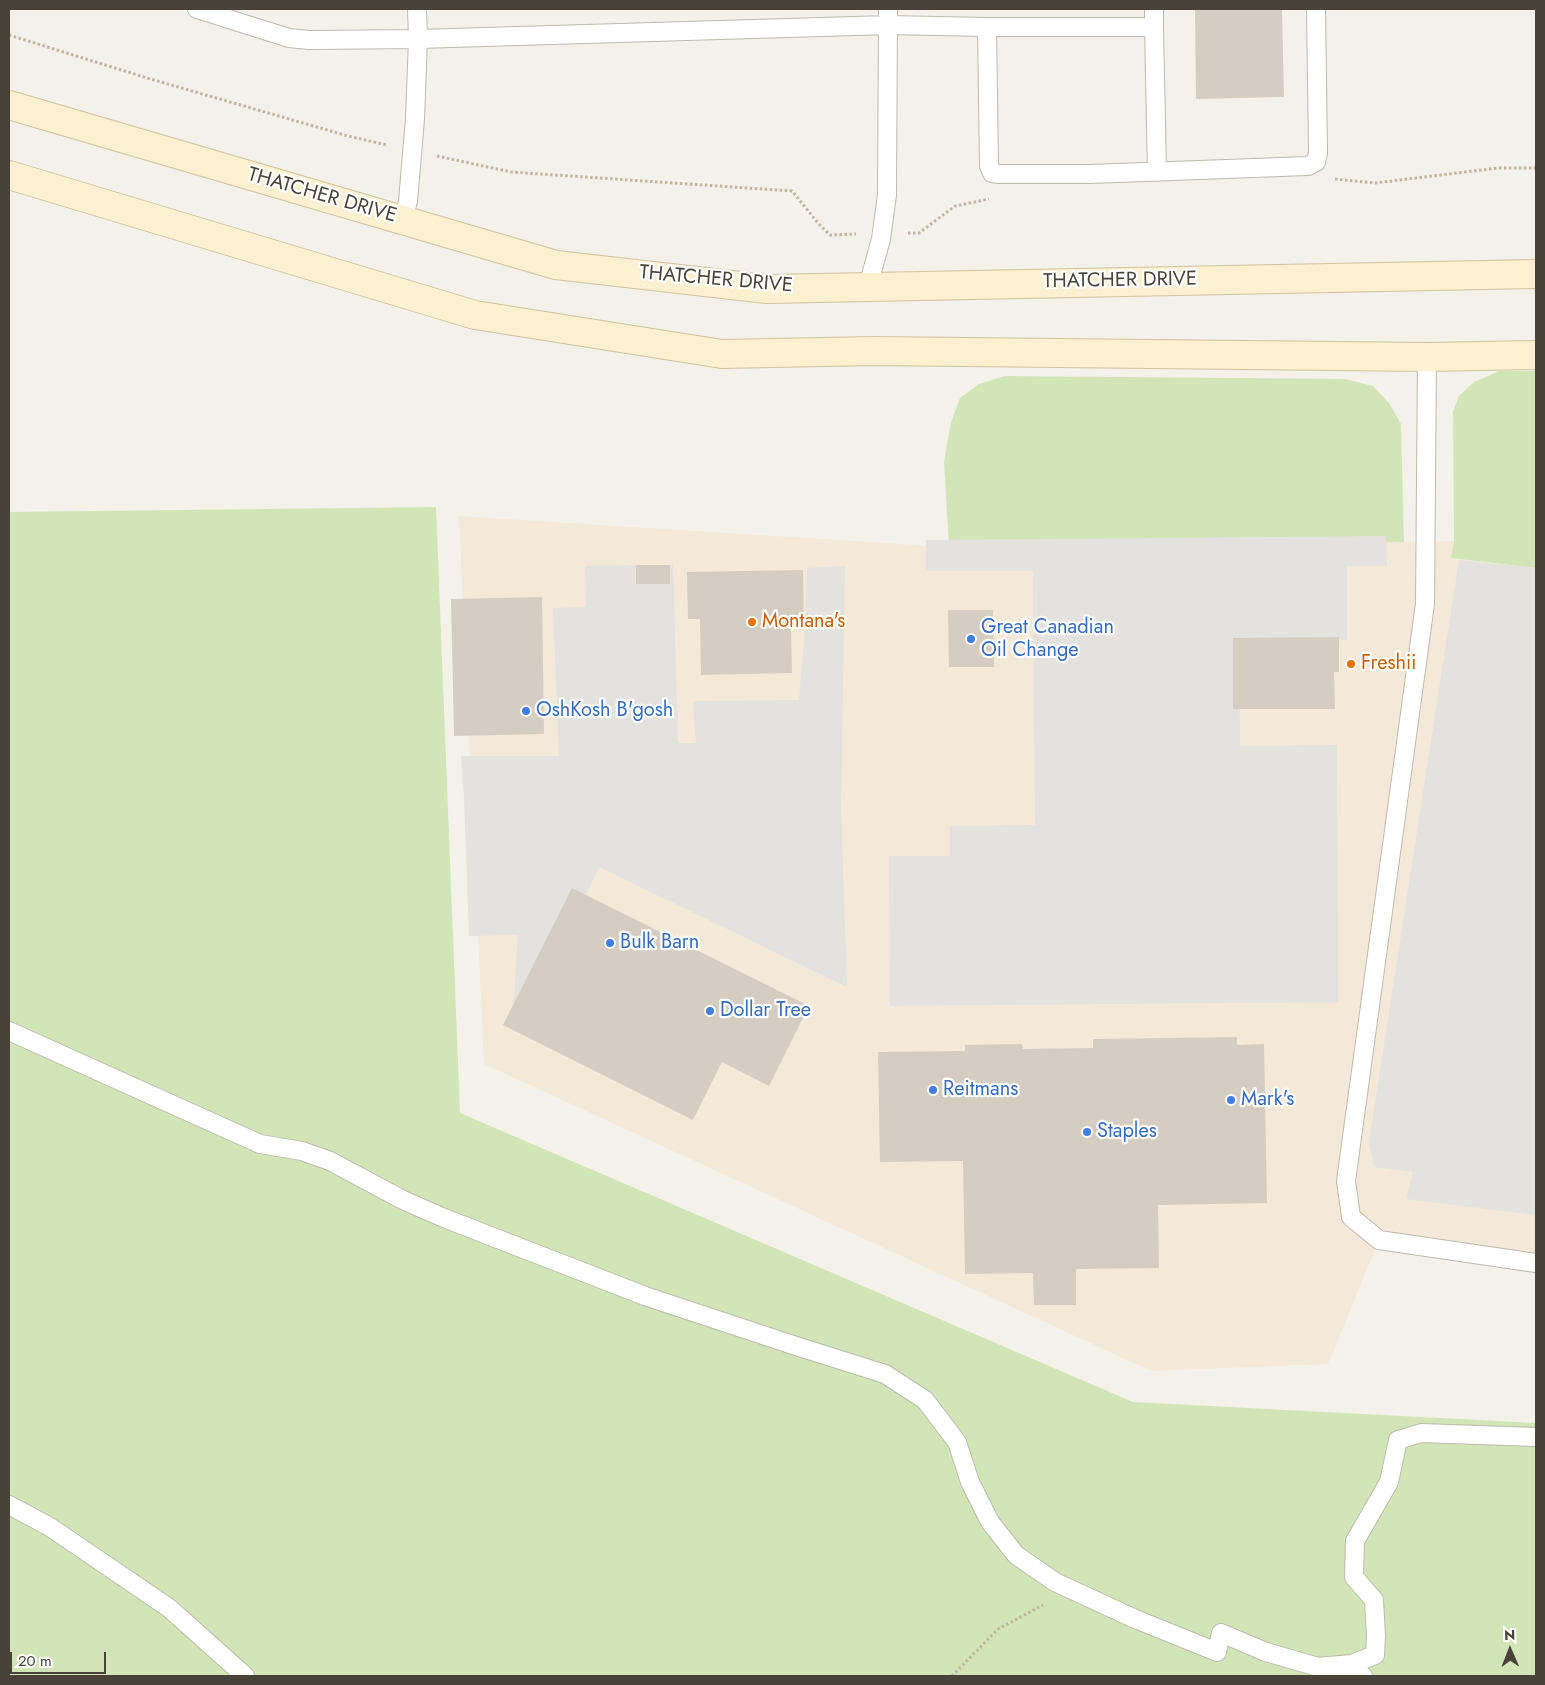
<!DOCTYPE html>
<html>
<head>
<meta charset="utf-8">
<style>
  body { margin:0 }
  #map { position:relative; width:1545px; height:1685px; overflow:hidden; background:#f4f1eb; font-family:Jost,sans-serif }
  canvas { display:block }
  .frame { position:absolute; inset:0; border:10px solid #484239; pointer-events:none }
  .north { position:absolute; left:1485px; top:1625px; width:50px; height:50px; -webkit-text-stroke:4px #fff; paint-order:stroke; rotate:359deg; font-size:14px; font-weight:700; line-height:20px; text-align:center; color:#484239 }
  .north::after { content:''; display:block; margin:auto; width:18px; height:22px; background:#484239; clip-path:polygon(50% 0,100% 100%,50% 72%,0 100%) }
  .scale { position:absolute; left:10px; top:1652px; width:96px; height:22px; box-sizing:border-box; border:2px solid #484239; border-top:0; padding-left:6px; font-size:15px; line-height:18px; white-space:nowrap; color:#484239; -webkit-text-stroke:4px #fff; paint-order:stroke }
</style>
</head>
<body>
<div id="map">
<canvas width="1545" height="1685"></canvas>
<div class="frame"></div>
<div class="north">N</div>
<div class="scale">20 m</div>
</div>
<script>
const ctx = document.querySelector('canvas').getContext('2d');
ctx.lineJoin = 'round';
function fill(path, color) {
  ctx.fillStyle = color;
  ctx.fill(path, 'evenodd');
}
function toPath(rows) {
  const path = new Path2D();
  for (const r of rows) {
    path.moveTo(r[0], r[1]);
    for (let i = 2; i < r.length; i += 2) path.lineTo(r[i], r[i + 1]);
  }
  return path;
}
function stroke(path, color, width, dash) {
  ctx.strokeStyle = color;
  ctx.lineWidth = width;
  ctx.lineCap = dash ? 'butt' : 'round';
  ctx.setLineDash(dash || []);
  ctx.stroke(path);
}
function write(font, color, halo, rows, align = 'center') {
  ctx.font = font + ' Jost,sans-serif';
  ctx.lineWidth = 4.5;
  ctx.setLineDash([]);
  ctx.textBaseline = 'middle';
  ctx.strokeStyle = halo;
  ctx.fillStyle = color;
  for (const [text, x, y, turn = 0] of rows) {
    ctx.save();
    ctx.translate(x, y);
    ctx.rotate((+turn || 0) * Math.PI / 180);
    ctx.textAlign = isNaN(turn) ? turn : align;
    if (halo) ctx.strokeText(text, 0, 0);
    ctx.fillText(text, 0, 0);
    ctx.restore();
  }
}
fill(toPath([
  [459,516,949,547,1454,541,1451,558,1536,568,1536,1263,1379,1240,1328,1364,1151,1371,484,1064]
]), '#f4e8d9');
fill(toPath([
  [1499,371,1536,371,1536,568,1451,558,1454,541,1453,411,1459,396,1474,382],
  [1005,376,1345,379,1373,386,1389,403,1401,424,1404,542,949,547,944,462,951,422,960,398,979,384],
  [436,507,460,1113,1133,1402,1536,1423,1536,1676,9,1676,9,512]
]), '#d1e5b7');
fill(toPath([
  [1386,536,1387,566,1347,566,1347,640,1239,641,1240,746,1337,745,1338,1002,890,1006,889,856,950,856,950,826,1035,825,1033,571,926,571,926,540],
  [1459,560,1536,568,1536,1215,1406,1199,1413,1172,1374,1167,1369,1142],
  [673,565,678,743,696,743,693,701,799,700,805,631,807,568,845,566,841,808,847,987,599,867,527,1020,513,1015,518,935,469,936,464,797,461,756,559,756,553,608,586,607,585,566]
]), '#e3e2df');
fill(toPath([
  [1195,9,1282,9,1284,97,1196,99],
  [636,565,670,565,670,584,636,584],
  [803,570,804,625,791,625,792,673,701,675,700,619,688,619,687,572],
  [542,597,544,734,454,736,451,599],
  [948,610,993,610,994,667,949,667],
  [1339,637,1339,672,1334,672,1335,709,1233,709,1233,638],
  [572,888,809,1006,769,1086,722,1062,693,1120,503,1025],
  [1237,1037,1237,1045,1264,1044,1267,1203,1158,1205,1159,1268,1076,1269,1076,1305,1034,1305,1033,1273,965,1274,963,1161,880,1162,878,1052,965,1051,965,1045,1022,1044,1023,1049,1093,1048,1093,1039]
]), '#d5cdc1');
const service = toPath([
  [197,9,289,38,309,40,418,39,888,25,987,27,1154,27,1157,172],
  [1154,9,1154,27],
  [987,27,989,166,992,173,999,174,1090,174,1308,166,1316,162,1318,153,1316,9],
  [403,220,408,201,415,119,418,39,417,9],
  [868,286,881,239,887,195,888,9],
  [1427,357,1425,604,1346,1181,1351,1217,1379,1240,1536,1263],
  [9,1031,260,1144,302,1151,330,1161,403,1200,444,1218,645,1296,796,1346,885,1374,925,1400,957,1442,970,1482,990,1522,1016,1555,1055,1582,1133,1618,1217,1652,1221,1633,1266,1652,1318,1667,1352,1664,1375,1655,1376,1636,1374,1600,1354,1577,1355,1541,1389,1482,1398,1440,1421,1433,1536,1437],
  [9,1505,50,1527,169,1608,245,1676],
  [1334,1671,1363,1676]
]);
const secondary = toPath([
  [9,105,556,265,767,289,1536,274],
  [9,175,475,315,722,354,874,351,1427,357,1536,355]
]);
stroke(service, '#bfb9ae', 20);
stroke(secondary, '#d0c39e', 30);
stroke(toPath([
  [9,35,147,78,348,136,387,145],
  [437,156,511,172,792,191,818,223,830,235,856,234],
  [1335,179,1375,183,1498,168,1536,168],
  [908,233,919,233,955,206,989,199],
  [952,1676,998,1629,1043,1605]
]), '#c0b5a0', 3, [2.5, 2.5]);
stroke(service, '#fff', 18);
stroke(secondary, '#fbf0cf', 28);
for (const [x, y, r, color] of [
  [752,622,5,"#e8710a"],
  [971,639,5,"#3f7fe0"],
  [1351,664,5,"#e8710a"],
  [526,711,5,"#3f7fe0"],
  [610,943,5,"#3f7fe0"],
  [710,1011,5,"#3f7fe0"],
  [933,1090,5,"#3f7fe0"],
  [1231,1100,5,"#3f7fe0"],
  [1087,1132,5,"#3f7fe0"]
]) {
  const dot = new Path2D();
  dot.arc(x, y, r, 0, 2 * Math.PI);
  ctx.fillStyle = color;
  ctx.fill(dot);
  stroke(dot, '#fff', 2);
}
write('20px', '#484239', '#fff', [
  ["THATCHER DRIVE",322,196,16],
  ["THATCHER DRIVE",716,280,5],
  ["THATCHER DRIVE",1120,281,-1]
]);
write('20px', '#c56008', '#fff', [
  ["Montana's",762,622],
  ["Freshii",1361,664]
], 'left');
write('20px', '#366cbe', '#fff', [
  ["Great Canadian",981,628],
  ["Oil Change",981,651],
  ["OshKosh B'gosh",536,711],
  ["Bulk Barn",620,943],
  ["Dollar Tree",720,1011],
  ["Reitmans",943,1090],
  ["Mark's",1241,1100],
  ["Staples",1097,1132]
], 'left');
</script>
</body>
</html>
